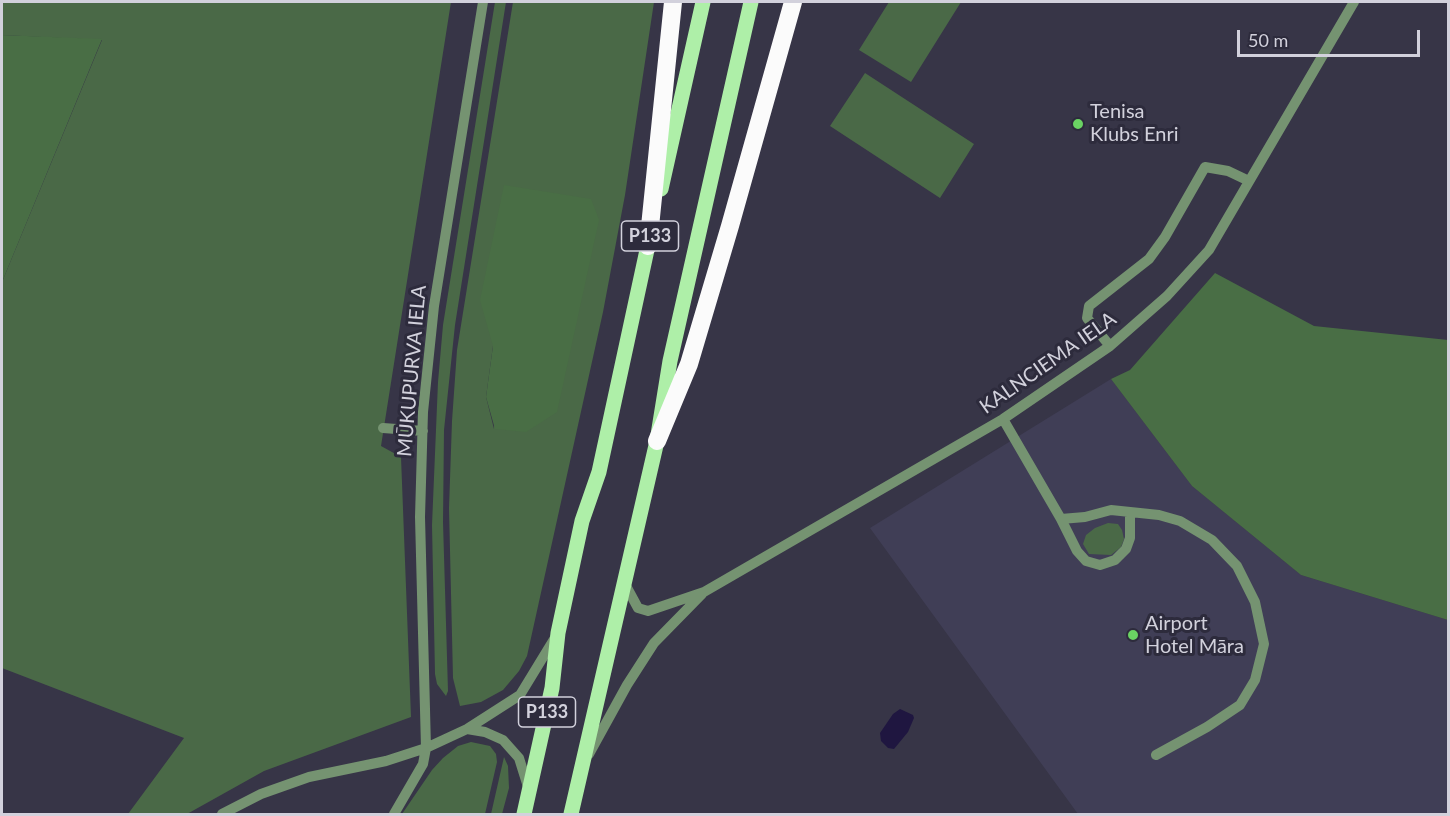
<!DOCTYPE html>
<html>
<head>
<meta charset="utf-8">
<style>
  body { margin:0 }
  #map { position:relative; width:1450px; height:816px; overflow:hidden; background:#373547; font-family:Lato,sans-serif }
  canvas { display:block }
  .frame { position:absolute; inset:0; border:3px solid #d2d1dc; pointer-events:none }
  .scale { position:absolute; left:1237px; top:30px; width:183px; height:27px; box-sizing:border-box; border:3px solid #d2d1dc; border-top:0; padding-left:8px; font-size:18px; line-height:21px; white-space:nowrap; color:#d2d1dc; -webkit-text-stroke:4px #2d2b3c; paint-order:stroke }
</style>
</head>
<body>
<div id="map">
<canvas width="1450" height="816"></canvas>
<div class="frame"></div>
<div class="scale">50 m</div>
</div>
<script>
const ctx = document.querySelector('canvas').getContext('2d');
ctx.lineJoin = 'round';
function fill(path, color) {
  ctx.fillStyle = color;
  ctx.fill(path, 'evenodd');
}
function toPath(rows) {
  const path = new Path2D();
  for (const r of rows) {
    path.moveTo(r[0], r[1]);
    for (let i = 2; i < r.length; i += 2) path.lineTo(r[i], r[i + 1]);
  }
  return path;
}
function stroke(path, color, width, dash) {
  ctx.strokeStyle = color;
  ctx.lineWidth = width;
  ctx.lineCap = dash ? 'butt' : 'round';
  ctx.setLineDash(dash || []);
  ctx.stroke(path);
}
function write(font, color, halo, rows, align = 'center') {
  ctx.font = font + ' Lato,sans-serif';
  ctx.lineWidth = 6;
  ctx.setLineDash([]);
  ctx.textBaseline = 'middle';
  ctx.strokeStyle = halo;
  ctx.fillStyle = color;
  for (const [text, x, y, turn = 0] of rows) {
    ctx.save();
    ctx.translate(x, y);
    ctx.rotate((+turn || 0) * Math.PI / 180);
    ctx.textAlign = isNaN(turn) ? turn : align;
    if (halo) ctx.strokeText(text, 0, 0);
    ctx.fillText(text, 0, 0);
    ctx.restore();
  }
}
fill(toPath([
  [1111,379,1192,486,1301,575,1448,620,1448,814,1078,814,870,528]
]), '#403e56');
fill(toPath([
  [2,2,451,2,381,446,401,457,411,717,264,771,187,814,128,814,184,738,2,668,2,282,102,40,2,35],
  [495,2,506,2,455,325,444,430,443,522,448,691,446,696,437,684,435,674,432,525,438,382,443,325],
  [513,2,654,2,625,195,603,312,527,656,519,671,503,690,481,702,460,706,453,678,449,508,452,421,457,350],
  [493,346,494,429,486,397],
  [889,2,961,2,911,82,859,50],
  [865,73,974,144,940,198,830,126],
  [1108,523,1118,524,1122,530,1124,539,1121,547,1111,555,1089,554,1083,544,1086,535,1095,528],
  [471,742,490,746,496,754,497,762,485,814,402,814,432,770,443,758,458,746],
  [504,757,508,766,509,788,502,814,491,814]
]), '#4a6947');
fill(toPath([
  [2,35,102,39,2,282],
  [504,185,591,199,599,220,557,412,526,432,495,429,486,397,493,346,480,300],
  [1215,273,1314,326,1448,340,1448,620,1301,575,1192,486,1111,379,1130,370]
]), '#496e45');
fill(toPath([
  [900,709,913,715,914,718,908,732,894,749,888,748,881,741,880,733,893,714]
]), '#1f1640');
stroke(toPath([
  [1110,346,1087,318,1089,306,1149,259,1165,237,1205,167,1228,171,1249,181],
  [1003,419,1061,519,1085,517,1111,510,1159,515,1180,521,1212,540,1237,566,1255,602,1264,644,1255,680,1240,705,1207,727,1156,755],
  [383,428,423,431],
  [1061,519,1077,551,1086,561,1100,565,1115,560,1126,549,1130,538,1130,512],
  [625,584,638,608,648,611,704,592,1003,419,1110,346,1167,296,1209,250,1354,2],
  [467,729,485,732,503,740,519,758,529,790],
  [589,754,627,685,654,643,702,594],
  [222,814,261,794,309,777,386,761,426,748,467,729,520,695,556,636],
  [394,814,423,764,426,748,420,517,423,412,434,306,483,2]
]), '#759371', 10);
stroke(toPath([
  [661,189,703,2],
  [524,814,552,688,558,633,582,521,599,472,650,236],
  [571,814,657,441,670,361,751,2]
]), '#aeefa8', 15);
stroke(toPath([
  [648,246,673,2],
  [657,441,689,364,730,226,793,2]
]), '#fbfbfb', 18);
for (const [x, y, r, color] of [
  [1078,124,6,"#6ad363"],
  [1133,635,6,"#6ad363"]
]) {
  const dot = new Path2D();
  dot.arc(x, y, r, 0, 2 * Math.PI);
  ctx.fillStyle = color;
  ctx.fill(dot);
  stroke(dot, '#2d2b3c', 2);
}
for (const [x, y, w] of [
  [650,236,57],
  [547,712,57]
]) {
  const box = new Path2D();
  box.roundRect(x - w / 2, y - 15, w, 30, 4.5);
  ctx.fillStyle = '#2d2b3c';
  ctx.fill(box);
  stroke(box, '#d2d1dc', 1.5);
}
write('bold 18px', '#d2d1dc', null, [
  ["P133",650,236],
  ["P133",547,712]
]);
write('20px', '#d2d1dc', '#2d2b3c', [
  ["Tenisa",1090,112],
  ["Klubs Enri",1090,135],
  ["Airport",1145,624],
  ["Hotel Māra",1145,647]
], 'left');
write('20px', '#d2d1dc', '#2d2b3c', [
  ["KALNCIEMA IELA",1048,363,-35],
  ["MŪKUPURVA IELA",412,371,-85]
]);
</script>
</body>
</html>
